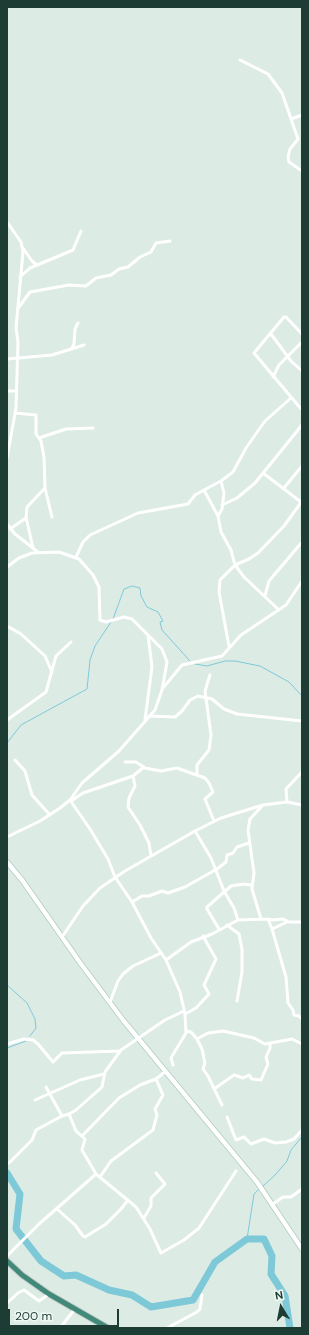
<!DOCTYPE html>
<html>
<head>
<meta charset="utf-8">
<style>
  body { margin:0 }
  #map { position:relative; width:309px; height:1335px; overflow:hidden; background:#ddebe5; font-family:"DM Sans",sans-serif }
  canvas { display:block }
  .frame { position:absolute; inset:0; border:8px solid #1d3c34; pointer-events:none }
  .north { position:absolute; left:261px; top:1287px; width:40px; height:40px; -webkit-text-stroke:3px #eef8f3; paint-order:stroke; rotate:350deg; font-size:11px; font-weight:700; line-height:16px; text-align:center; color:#1d3c34 }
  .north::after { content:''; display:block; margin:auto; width:14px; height:18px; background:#1d3c34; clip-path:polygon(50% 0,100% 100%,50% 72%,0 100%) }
  .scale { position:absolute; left:8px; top:1309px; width:111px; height:18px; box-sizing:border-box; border:2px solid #1d3c34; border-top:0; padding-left:5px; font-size:12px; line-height:14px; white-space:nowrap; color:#1d3c34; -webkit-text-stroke:3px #eef8f3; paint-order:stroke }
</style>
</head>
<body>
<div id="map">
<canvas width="309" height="1335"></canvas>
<div class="frame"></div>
<div class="north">N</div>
<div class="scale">200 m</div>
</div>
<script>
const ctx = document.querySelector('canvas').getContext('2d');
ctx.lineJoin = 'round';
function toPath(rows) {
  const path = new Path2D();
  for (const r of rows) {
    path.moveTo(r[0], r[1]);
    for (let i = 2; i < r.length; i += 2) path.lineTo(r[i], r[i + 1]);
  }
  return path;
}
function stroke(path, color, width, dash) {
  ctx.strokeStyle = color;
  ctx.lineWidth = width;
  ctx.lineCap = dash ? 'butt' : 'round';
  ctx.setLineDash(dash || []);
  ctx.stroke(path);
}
stroke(toPath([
  [113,619,124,589,132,586,140,588,141,596,147,607,158,612,163,621,160,622,162,630,190,661],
  [195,664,207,666,225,661,235,661,260,666,289,682,302,696],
  [7,743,21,725,87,689,90,660,95,646,111,622],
  [7,985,27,1003,35,1019,36,1028,30,1036],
  [7,1048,26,1041],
  [262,1187,276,1174,287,1161,291,1150,302,1137],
  [247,1239,254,1194,259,1189]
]), '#7ec9d8', 1);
stroke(toPath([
  [7,1173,20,1194,16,1229,41,1261,64,1276,76,1275,109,1290,132,1295,151,1307,193,1300,215,1262,247,1239,264,1239,272,1256,271,1274,285,1296,290,1328]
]), '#7ec9d8', 7);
const secondary = toPath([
  [7,862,22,880,81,964,123,1020,257,1182,302,1249]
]);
const trunk = toPath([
  [7,1261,22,1275,49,1294,108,1328]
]);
stroke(secondary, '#afccc2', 6);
stroke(trunk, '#c0c8c6', 7);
stroke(toPath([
  [240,60,268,74,282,93,298,139,290,149,288,157,289,162,302,171],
  [291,119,302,115],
  [7,222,21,242,23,252,16,328,18,342,16,408,7,458],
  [23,248,32,261,37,265],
  [20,277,30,268,73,250,81,231],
  [19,307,30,292,69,285,86,286,96,278,111,275,119,269,128,267,140,257,151,252,156,243,170,241],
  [271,334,291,361,302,371],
  [302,334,286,317,284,317,254,353,302,410],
  [72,348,74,344,75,329,78,323],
  [7,359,52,355,84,345],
  [273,377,279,365,302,342],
  [7,391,15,391],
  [39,438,66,429,93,428],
  [263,473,301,502],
  [45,488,52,517],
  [283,489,302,466],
  [204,490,221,481],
  [222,505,237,498,255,483,302,425],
  [26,517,33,548],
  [7,524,15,534,38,552],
  [10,529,26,518,27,507,45,488,44,457,41,441,36,434,36,415,15,413],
  [76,557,83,542,90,535,138,513,188,504,195,495,204,490,218,516],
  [7,567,19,558,32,553,59,552,79,559,93,575,99,587,100,620,106,622,124,617,132,619,162,649,167,662,162,690,155,710,119,751,82,783,70,800,60,808,40,821,7,837],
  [265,596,269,581,302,542],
  [279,610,244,577,235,565,231,550,221,532,218,516,222,509,224,493,221,481,233,472,246,448,265,421,291,398],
  [7,626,21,634,45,656,52,672],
  [229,646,219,592,220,580,235,565,249,559,258,553,284,526,302,501],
  [163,688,182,665,222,656,241,635,286,605,302,581],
  [149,716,175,717,182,711,190,700,198,696,212,699,224,709,237,714,302,721],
  [7,720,46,692,56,656,71,642],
  [145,720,152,667,148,635],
  [15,760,25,771,32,795,50,815],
  [125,762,136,762,145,768,161,771,177,768,205,778,209,783,213,792,205,799,214,821],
  [197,774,197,765,209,750,211,735,205,691,210,675],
  [133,776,135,786,129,798,128,807,140,825,149,843,151,856],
  [70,800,90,829,108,859,115,877,132,902,151,938,166,960,180,992,185,1014,186,1033,171,1058,173,1065],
  [71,801,83,793,133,776,144,767],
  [287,802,286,789,302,772],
  [195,831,211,858,224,891,234,908,238,920],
  [132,902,142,896,149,896,162,891,168,893,185,887,217,869,226,862,227,855,233,853,237,847,249,843],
  [261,919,252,889,254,873,248,830,250,819,263,805],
  [268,919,272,929],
  [287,922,272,929,286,977,288,1003,293,1010,294,1015,299,1016,302,1019],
  [227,925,239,934,242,949,242,972,237,1001],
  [219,929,207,909,207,907,231,886,244,884,251,885],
  [62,937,83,906,100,888,125,871,195,831,221,818,263,805,287,802,302,805],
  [166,960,191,942,212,934,238,920,268,919,272,920,283,919,289,922,302,922],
  [110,1002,118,981,123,974,133,966,161,953],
  [185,1014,196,1008,209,994,204,985,216,959,203,936],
  [186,1031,191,1032,197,1039,208,1033,223,1031,254,1038,265,1044,292,1039,302,1044],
  [197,1039,202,1049,205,1063,203,1069,208,1076,222,1105],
  [7,1044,24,1039,33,1040,38,1044,53,1062,62,1053,120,1051],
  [214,1089,234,1075,243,1078,249,1075,252,1079,261,1080,268,1064,266,1057,270,1048,270,1044],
  [35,1100,80,1080,104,1074],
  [69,1114,76,1110,102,1087,105,1072,121,1050,165,1020,184,1011],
  [227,1117,236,1140,244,1137,251,1144,264,1139,275,1143,286,1142,294,1139,302,1130],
  [82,1136,119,1098,140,1085,156,1079,166,1071],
  [9,1163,32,1140,36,1130,62,1116],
  [96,1174,136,1207,150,1229,161,1253,184,1240,199,1228,236,1171],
  [100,1177,111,1161,153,1130,157,1115,155,1109,163,1095,156,1079],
  [273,1204,283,1197,291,1197,302,1189],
  [57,1209,75,1225,83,1236,85,1237,106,1224,121,1209,128,1200],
  [144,1218,151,1206,151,1198,165,1184,156,1173],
  [7,1256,39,1224,96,1174,82,1150,85,1139,76,1131,69,1114,62,1116,46,1087],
  [7,1303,18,1293,24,1290,39,1301,49,1294],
  [60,1328,75,1309],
  [167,1328,197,1312,200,1309,202,1295]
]), '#fff', 3);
stroke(secondary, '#fff', 4.5);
stroke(trunk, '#418979', 5);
</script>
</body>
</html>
